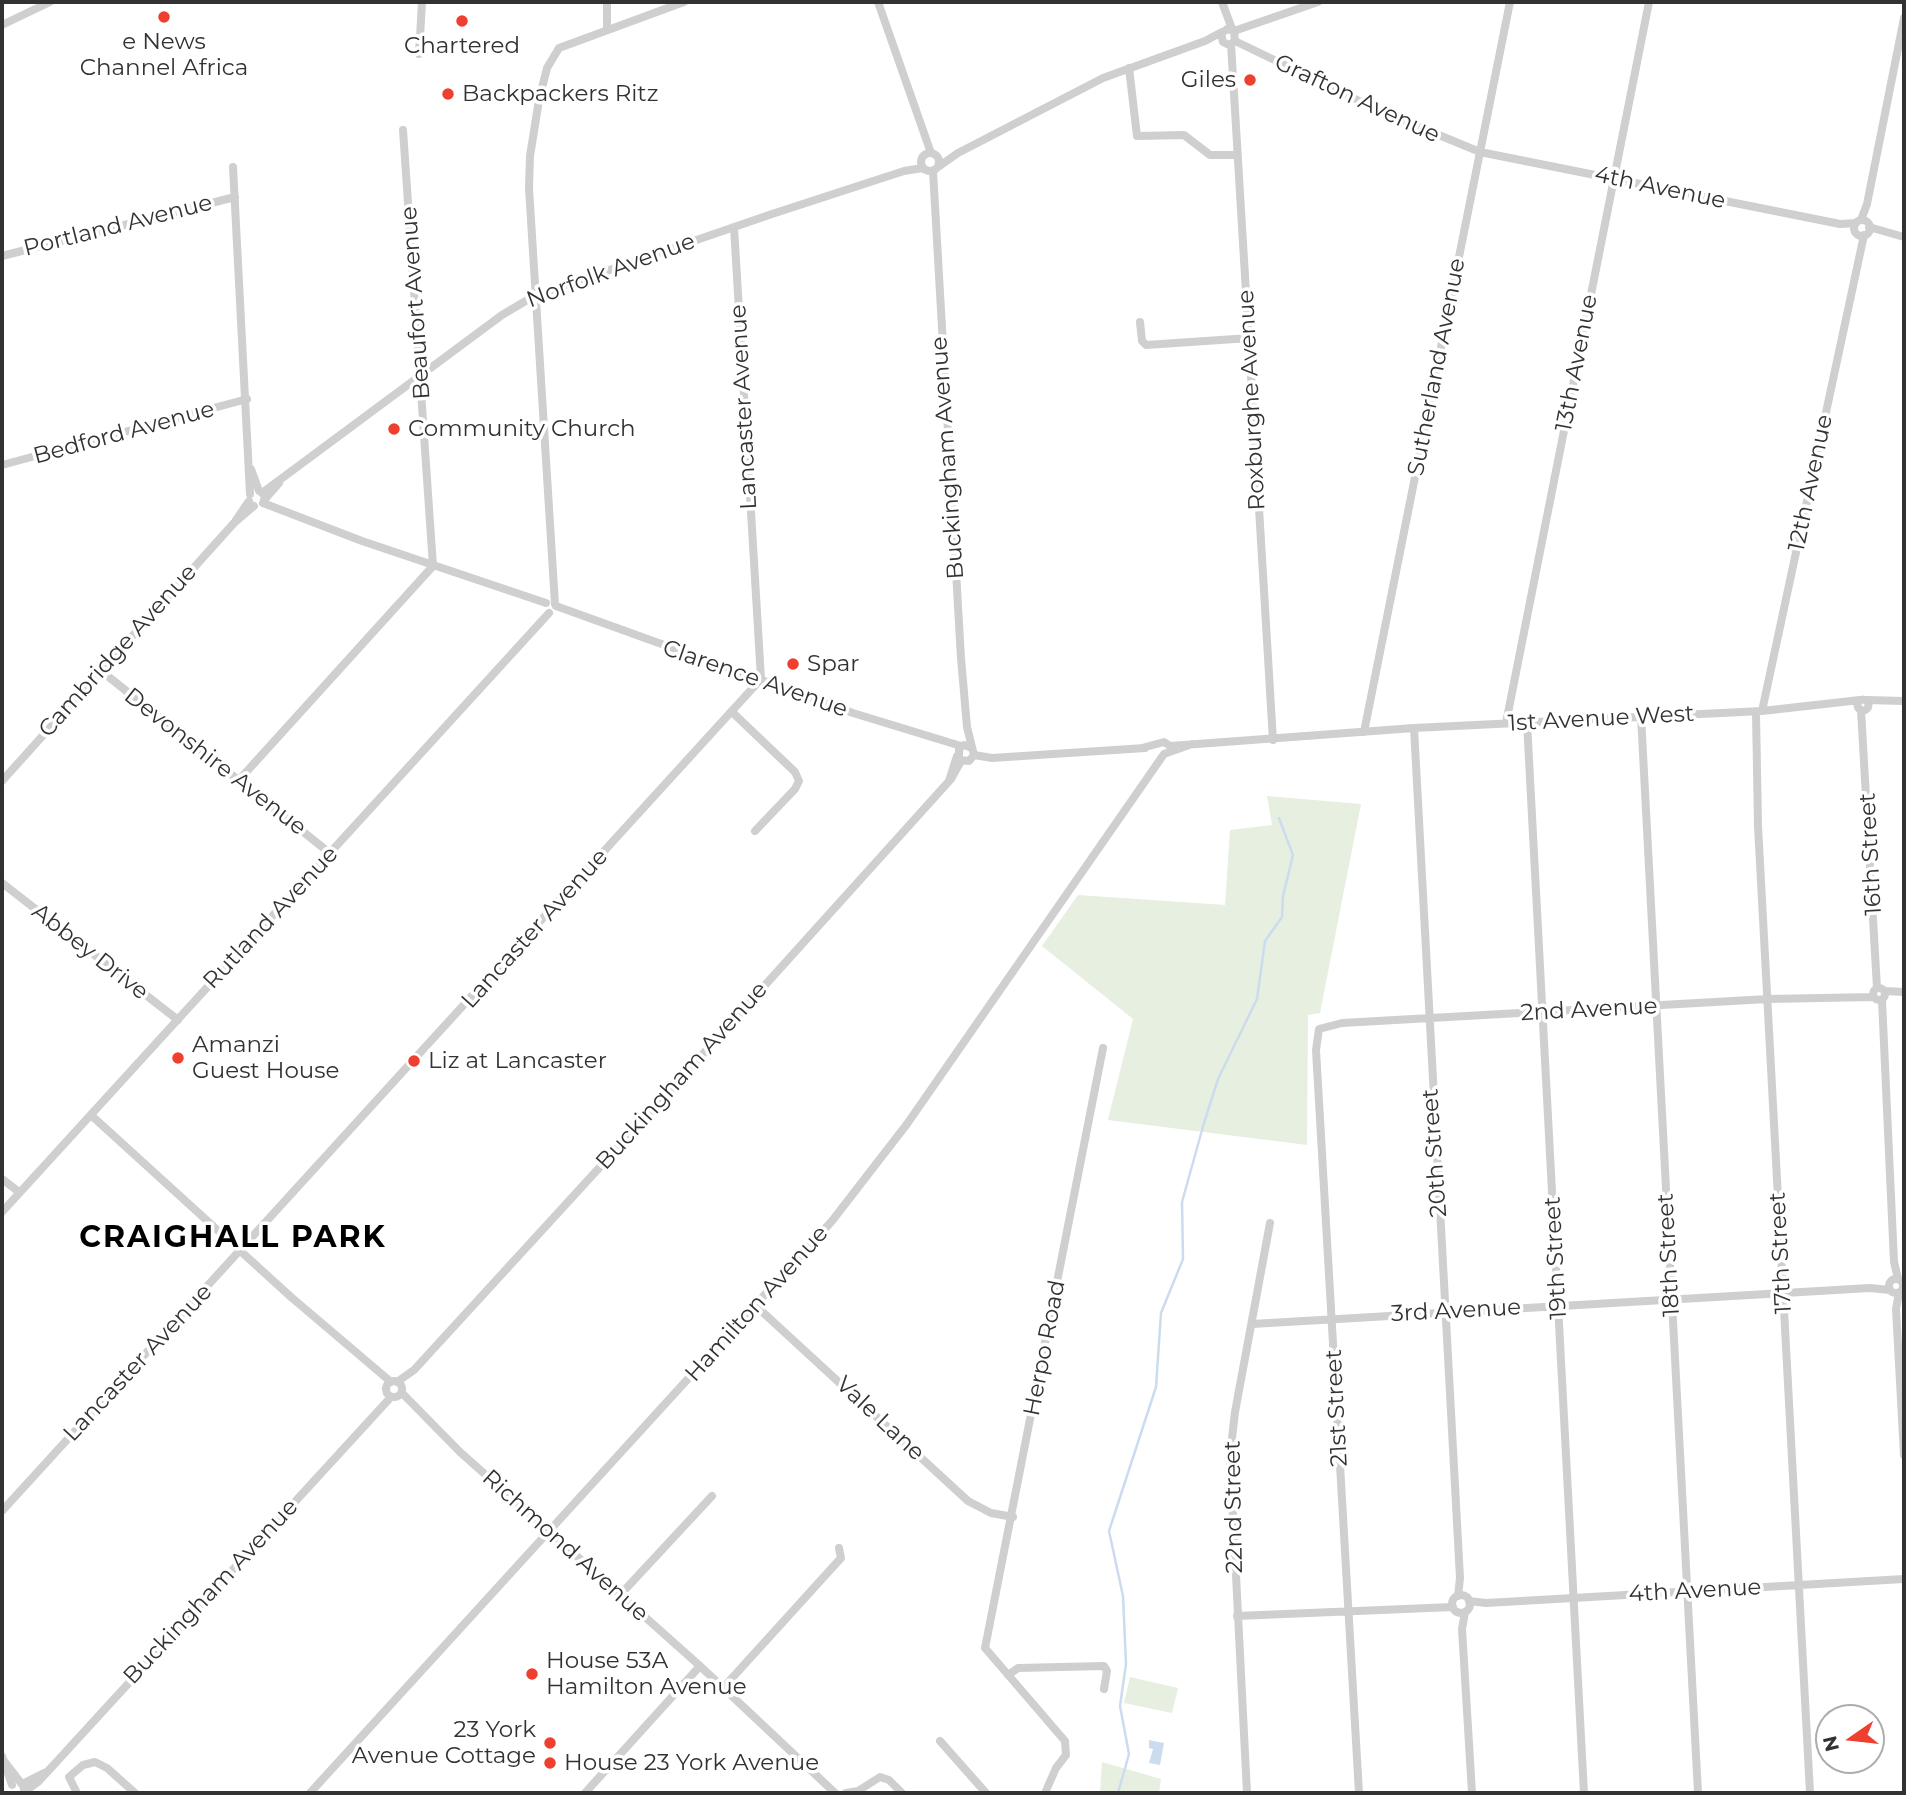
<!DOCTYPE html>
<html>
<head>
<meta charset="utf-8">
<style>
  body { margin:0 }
  #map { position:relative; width:1906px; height:1795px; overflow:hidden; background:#fff; font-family:Montserrat,sans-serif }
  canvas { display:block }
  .frame { position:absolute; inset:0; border:4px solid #323232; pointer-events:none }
  .north { position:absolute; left:1815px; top:1704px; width:70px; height:70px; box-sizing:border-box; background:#fff; border:2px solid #adadad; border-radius:50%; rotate:256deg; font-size:19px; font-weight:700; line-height:28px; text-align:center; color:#323232 }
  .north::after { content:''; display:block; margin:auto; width:24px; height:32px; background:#ef3f2f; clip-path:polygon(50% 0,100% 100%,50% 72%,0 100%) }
</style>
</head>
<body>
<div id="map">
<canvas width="1906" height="1795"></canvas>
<div class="frame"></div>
<div class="north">N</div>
</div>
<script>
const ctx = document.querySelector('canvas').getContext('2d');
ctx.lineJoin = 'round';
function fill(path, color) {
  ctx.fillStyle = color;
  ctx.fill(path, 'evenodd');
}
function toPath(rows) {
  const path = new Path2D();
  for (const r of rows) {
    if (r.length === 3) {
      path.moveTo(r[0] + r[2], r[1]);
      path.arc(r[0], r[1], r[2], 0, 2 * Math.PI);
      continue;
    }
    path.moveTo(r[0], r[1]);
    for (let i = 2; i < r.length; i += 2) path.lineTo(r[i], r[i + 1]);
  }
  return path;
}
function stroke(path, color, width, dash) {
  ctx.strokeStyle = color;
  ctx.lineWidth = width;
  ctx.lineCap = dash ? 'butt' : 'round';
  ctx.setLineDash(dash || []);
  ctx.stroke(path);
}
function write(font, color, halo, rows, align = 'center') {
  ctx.font = font + ' Montserrat,sans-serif';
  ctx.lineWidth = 7;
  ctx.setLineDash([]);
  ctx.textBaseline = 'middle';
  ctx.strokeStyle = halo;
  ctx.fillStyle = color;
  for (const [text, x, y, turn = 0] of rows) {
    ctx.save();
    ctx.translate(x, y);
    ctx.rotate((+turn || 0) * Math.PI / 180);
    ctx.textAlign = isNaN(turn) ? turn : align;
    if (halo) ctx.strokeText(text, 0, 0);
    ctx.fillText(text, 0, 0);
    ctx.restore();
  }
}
fill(toPath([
  [1267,796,1361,804,1320,1013,1308,1015,1307,1145,1108,1120,1133,1019,1042,946,1078,895,1225,905,1230,830,1272,825],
  [1130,1677,1178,1688,1172,1713,1124,1703],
  [1102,1762,1161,1779,1159,1793,1100,1793]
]), '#e6efe0');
fill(toPath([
  [1149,1740,1164,1743,1160,1765,1149,1763,1153,1749,1149,1748]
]), '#ccdcef');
stroke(toPath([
  [1118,1793,1129,1754,1120,1706,1126,1664,1123,1596,1109,1531,1156,1387,1161,1313,1183,1259,1182,1202,1204,1123,1218,1079,1257,999,1265,941,1282,917,1283,896,1293,855,1279,818]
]), '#ccdcef', 2.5);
stroke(toPath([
  [878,2,931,153],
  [1222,2,1232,29],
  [2,25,50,2],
  [607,28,607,2],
  [1234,31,1235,41,1229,45,1223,42,1221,34,1227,29,1234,31,1318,2],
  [1235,41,1376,109,1480,152,1840,224,1856,223],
  [1231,44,1273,740],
  [419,54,422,2],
  [1129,68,1137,136,1184,135,1210,155,1237,155],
  [930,162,9],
  [233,167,250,494],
  [938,167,958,153,1103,78,1205,41,1222,32],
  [933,171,961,658,967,727,974,755,969,761,959,760,959,748,964,745,972,748],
  [1861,220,1867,204,1904,18],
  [1862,228,8],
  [1869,227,1904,237],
  [2,256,235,197],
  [1140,322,1142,341,1146,345,1250,338],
  [2,465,247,399],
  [251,469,259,491],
  [262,493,502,315,534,296,772,214,904,171,923,168],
  [264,500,279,483],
  [263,503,362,541,546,603],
  [236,520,249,501],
  [555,604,529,188,530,156,539,100,547,68,559,48,684,2],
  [556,606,853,713,961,746],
  [100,670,331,854],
  [1863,705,5.5],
  [1866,700,1904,701],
  [1861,710,1877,988],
  [1762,711,1864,235],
  [732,712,795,772,799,781,795,789,755,831],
  [1756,712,1758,826,1810,1793],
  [1641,716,1698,1793],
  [1527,722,1584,1793],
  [1506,723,1649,2],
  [1414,728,1460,1578,1458,1596],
  [1364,732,1510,2],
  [1142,748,1164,742,1170,746,1414,728,1762,711,1860,700],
  [974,755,992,758,1145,748],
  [239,780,433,566,403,130],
  [2,781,234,523,254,506],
  [949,781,957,756],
  [2,883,178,1020],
  [1879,994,6],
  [1885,991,1904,992],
  [1882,1000,1894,1262,1898,1279],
  [92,1116,291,1297,391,1382],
  [2,1179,19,1192],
  [2,1212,549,613],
  [1896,1286,7],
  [1899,1293,1896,1309,1904,1455],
  [756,1306,968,1501,991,1513,1013,1517],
  [1252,1324,1870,1288,1890,1290],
  [394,1389,8],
  [397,1382,414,1370,665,1096,951,779,961,761],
  [402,1393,460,1452,700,1666,835,1793],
  [2,1511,761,679,734,227],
  [620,1595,712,1496],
  [1461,1604,9],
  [1469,1601,1486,1603,1904,1579],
  [1465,1612,1462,1629,1472,1793],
  [1237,1616,1453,1607],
  [1008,1675,1018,1668,1104,1666,1107,1671,1104,1689],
  [723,1688,841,1558,839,1548],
  [940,1741,986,1793],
  [2,1756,12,1785],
  [4,1761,24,1787,24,1793],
  [22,1784,44,1773],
  [24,1792,38,1782,391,1397],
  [77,1793,69,1777,83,1765,95,1762,107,1768,135,1793],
  [310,1793,832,1221,907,1124,1164,754,1192,744],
  [585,1793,700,1666],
  [846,1793,858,1791,880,1777,889,1780,902,1793],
  [1045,1793,1056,1768,1066,1755,1065,1741,985,1648,1103,1048],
  [1247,1793,1230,1456,1235,1412,1270,1223],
  [1359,1793,1316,1050,1319,1029,1342,1023,1768,999,1874,997]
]), '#cfcfcf', 8);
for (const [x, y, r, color] of [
  [164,17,7,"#ef3f2f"],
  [462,21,7,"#ef3f2f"],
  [1250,80,7,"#ef3f2f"],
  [448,94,7,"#ef3f2f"],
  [394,429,7,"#ef3f2f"],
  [793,664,7,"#ef3f2f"],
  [178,1058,7,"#ef3f2f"],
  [414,1061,7,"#ef3f2f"],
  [532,1674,7,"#ef3f2f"],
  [550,1743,7,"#ef3f2f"],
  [550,1763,7,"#ef3f2f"]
]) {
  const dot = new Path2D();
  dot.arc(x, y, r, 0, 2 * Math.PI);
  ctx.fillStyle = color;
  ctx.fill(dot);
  stroke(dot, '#fff', 2.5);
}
write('23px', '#323232', '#fff', [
  ["e News",164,42,"center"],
  ["Channel Africa",164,68,"center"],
  ["Chartered",462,46,"center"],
  ["Giles",1236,80,"right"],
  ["Backpackers Ritz",462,94],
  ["Community Church",408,429],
  ["Spar",807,664],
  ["Amanzi",192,1045],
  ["Guest House",192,1071],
  ["Liz at Lancaster",428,1061],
  ["House 53A",546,1661],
  ["Hamilton Avenue",546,1687],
  ["23 York",536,1730,"right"],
  ["Avenue Cottage",536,1756,"right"],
  ["House 23 York Avenue",564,1763]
], 'left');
write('23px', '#323232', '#fff', [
  ["Grafton Avenue",1357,99,25],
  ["4th Avenue",1660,188,12],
  ["Portland Avenue",118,226,-14],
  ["Norfolk Avenue",611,271,-20],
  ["Beaufort Avenue",416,303,-94],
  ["13th Avenue",1577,363,-79],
  ["Sutherland Avenue",1437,367,-79],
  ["Roxburghe Avenue",1252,400,-93],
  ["Lancaster Avenue",744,407,-93],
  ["Bedford Avenue",124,433,-15],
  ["Buckingham Avenue",948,458,-94],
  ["12th Avenue",1811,483,-78],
  ["Cambridge Avenue",118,651,-48],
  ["Clarence Avenue",755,679,19],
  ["1st Avenue West",1601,719,-3],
  ["Devonshire Avenue",215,762,38],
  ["16th Street",1871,854,-93],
  ["Rutland Avenue",271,918,-47],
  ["Lancaster Avenue",535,929,-48],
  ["Abbey Drive",90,952,38],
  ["2nd Avenue",1589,1010,-3],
  ["Buckingham Avenue",682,1076,-48],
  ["20th Street",1435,1153,-94],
  ["17th Street",1781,1253,-93],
  ["18th Street",1669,1255,-93],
  ["19th Street",1556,1258,-93],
  ["Hamilton Avenue",757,1304,-48],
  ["3rd Avenue",1456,1311,-3],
  ["Herpo Road",1045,1348,-79],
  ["Lancaster Avenue",138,1363,-47],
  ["21st Street",1337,1408,-93],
  ["Vale Lane",880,1419,43],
  ["22nd Street",1234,1507,-91],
  ["Richmond Avenue",565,1546,42],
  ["4th Avenue",1695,1591,-3],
  ["Buckingham Avenue",211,1592,-47]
]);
ctx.letterSpacing = '2px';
write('bold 30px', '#000', '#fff', [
  ["CRAIGHALL PARK",233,1238]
]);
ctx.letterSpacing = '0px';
</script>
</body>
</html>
